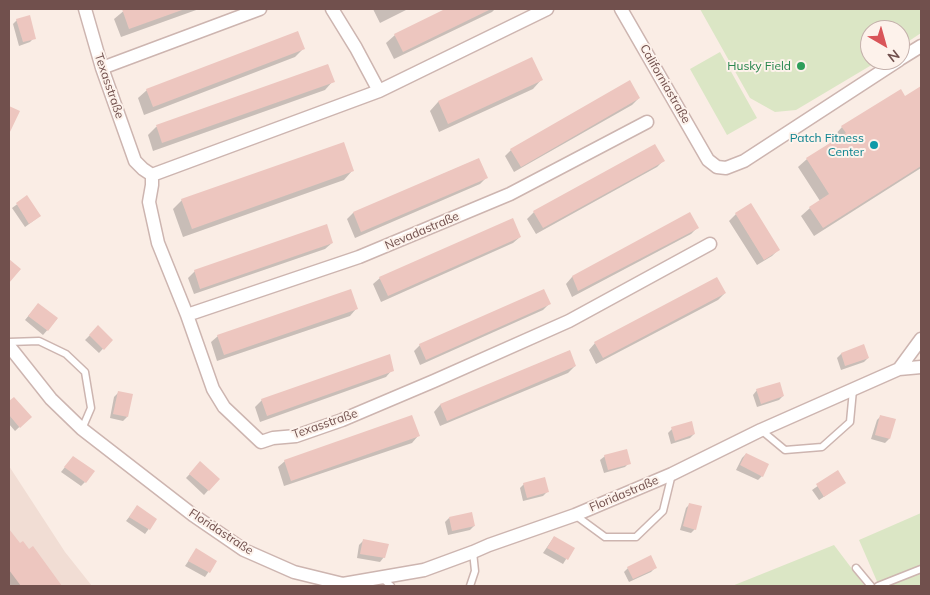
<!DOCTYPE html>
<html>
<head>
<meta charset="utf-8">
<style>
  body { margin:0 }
  #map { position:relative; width:930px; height:595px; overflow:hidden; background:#faede5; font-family:Mulish,sans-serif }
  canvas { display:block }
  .frame { position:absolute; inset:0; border:10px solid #71504d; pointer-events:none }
  .north { position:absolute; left:860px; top:20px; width:50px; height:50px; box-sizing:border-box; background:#fdf2eb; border:1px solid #c5b1ac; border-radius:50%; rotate:142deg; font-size:14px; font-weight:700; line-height:20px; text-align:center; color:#71504d }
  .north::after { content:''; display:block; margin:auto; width:18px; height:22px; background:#d95559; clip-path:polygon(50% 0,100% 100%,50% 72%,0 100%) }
</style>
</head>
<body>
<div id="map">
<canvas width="930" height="595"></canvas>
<div class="frame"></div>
<div class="north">N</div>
</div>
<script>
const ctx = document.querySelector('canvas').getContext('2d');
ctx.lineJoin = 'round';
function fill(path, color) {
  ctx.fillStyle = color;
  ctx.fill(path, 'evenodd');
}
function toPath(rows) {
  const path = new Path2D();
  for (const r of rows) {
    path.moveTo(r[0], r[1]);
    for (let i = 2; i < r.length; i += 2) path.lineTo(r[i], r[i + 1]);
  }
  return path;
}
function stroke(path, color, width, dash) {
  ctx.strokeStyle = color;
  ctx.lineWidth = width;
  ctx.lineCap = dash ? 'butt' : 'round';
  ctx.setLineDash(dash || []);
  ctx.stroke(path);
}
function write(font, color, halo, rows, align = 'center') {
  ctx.font = font + ' Mulish,sans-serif';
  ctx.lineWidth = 4;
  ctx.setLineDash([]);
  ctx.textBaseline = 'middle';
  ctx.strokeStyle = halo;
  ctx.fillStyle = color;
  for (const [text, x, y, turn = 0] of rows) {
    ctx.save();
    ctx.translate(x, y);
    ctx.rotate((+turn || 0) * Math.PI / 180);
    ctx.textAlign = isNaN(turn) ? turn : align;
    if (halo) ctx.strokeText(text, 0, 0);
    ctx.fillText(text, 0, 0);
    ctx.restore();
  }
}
fill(toPath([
  [9,466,65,552,92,586,9,586]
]), '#f1ddd4');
fill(toPath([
  [700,9,921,9,921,33,900,47,900,30,870,30,870,60,880,60,796,110,775,112,750,98],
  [720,52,757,118,727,135,690,69],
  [921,513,921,586,879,586,859,540],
  [834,545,865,586,732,586]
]), '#dbe6c5');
fill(toPath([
  [126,9,199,9,121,37,114,19],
  [373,9,408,9,380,23],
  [448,9,495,9,492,12,394,59,386,43,395,35],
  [17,20,34,38,30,42,19,46,13,24],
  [303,49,295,57,144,115,138,98,147,90],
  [531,59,541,80,533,89,439,132,430,111,438,102],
  [328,65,333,81,325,90,153,151,148,135,156,127],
  [921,87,921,168,814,236,801,216,810,208,820,201,798,167,807,159,836,140,834,136,842,127,905,98],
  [639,98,632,105,514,172,505,156,511,150],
  [478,159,486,178,480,184,355,238,347,219,353,213],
  [663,161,657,167,536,234,527,219,534,212],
  [352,171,344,180,183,237,173,209,182,200],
  [27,197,40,216,25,227,12,208],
  [750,205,778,250,772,256,757,265,729,221,736,214],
  [690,214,697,228,691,234,572,297,566,284,572,277],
  [520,237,513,243,381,302,373,284,380,278],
  [332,243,325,249,194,294,188,278,195,271],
  [725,293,718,300,596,364,589,350,595,343],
  [550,303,543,310,420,365,414,351,420,345],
  [34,309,57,319,43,335,25,320],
  [356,309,350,316,217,361,211,342,218,336],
  [98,327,111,340,99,353,85,340],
  [864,346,868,358,864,362,841,370,837,358,841,354],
  [569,351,575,366,568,373,440,426,434,412,440,405],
  [392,370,386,377,260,422,255,407,262,400],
  [757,390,783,396,779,400,757,407,753,395],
  [118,393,127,417,123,421,110,418,114,397],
  [14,398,30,417,15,431,9,424,9,403],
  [881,416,894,419,889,439,885,443,871,439,877,420],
  [672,429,694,434,690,438,671,444,668,433],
  [418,436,412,443,284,486,278,467,285,461],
  [746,454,762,476,758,480,736,470,742,458],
  [605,456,629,463,625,467,604,473,600,460],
  [69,462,85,482,81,486,61,472],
  [200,463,218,479,204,495,186,478],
  [838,472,840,486,819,500,812,490],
  [524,484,547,492,543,496,523,501,520,488],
  [690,504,695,529,691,533,680,530,686,508],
  [137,507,156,519,145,534,126,521],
  [449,518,474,526,470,530,448,535,445,522],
  [9,531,20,545,29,551,33,548,61,586,9,586],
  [554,537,573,548,563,564,543,553],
  [363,541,384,557,380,562,357,558,359,545],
  [196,550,216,561,205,577,185,566],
  [628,568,655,568,651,572,629,582,624,572]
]), '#0003');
fill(toPath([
  [122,9,182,9,182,10,129,29],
  [445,9,491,9,403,52,394,34],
  [30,15,36,39,23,42,16,19],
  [298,31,305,49,153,107,146,89],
  [532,57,543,80,448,124,438,101],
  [328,64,335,82,162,143,156,125],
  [630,80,640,98,521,167,510,149],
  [921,86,921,166,823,228,809,207,829,194,806,158,846,133,841,126,901,89,905,96],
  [9,106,20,111,9,134],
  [344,142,354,171,192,229,181,199],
  [655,144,665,161,543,228,533,211],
  [479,158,488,178,361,232,353,212],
  [27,195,41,216,29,224,16,203],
  [751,203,780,250,764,260,735,213],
  [690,212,699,228,578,291,572,276],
  [513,218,521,237,388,296,379,277],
  [327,224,333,243,200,289,194,270],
  [9,259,21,269,9,283],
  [717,277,726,293,603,358,594,342],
  [351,289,358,309,224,355,217,335],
  [544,289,551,304,426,360,419,344],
  [38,303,58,318,48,331,28,316],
  [98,325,113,340,104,350,89,335],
  [864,344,869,358,845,366,841,353],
  [570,350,576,366,447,421,440,404],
  [390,354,394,371,267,416,261,399],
  [780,382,784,396,761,404,756,389],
  [118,391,133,394,128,417,113,414],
  [14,397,32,417,20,428,9,415,9,401],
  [412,415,420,436,291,481,284,460],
  [880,415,896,419,890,439,875,435],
  [692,421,695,434,675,441,671,427],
  [627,449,631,464,608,470,604,455],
  [746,453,769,464,763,477,740,465],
  [73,456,95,471,86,483,64,467],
  [200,461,220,479,209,491,189,474],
  [838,470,846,483,824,497,816,484],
  [545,477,549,492,527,498,523,483],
  [689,503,702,506,696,530,683,526],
  [137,505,157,519,150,530,129,517],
  [472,512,475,526,452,531,449,517],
  [9,529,20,543,23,541,29,549,33,546,62,586,21,586,9,570],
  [554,536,575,548,568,560,547,548],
  [363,539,389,544,385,558,360,554],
  [196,548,217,561,210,573,188,561],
  [651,555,657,568,633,579,627,567]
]), '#edc6bf');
const lane = toPath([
  [9,342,39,341,66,354,85,372,91,408,82,429],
  [761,430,785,450,822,447,850,422,853,390],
  [575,515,605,537,636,537,663,511,672,474],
  [856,568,871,586],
  [382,578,391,586],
  [470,586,475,571,473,552],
  [878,586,921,569]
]);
const street = toPath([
  [85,9,102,68,135,161,143,169,152,175],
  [332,9,356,48,379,91],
  [621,9,708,160,717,167,726,168,744,161,899,60],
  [900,59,921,46],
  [102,68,260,9],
  [152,175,152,185,149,202,158,243,187,315,213,389,224,407,261,442,273,438,296,436,342,420,434,381,569,321,710,244],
  [152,175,379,91,547,9],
  [187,315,359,257,510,194,647,122],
  [9,346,51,399,82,429,193,515,244,550,294,572,343,584,424,570,473,552,489,545,575,515,672,474,761,430,899,369,921,367],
  [899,369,921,339]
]);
stroke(lane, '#cdb5b0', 9);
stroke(street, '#cdb5b0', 15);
stroke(lane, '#fff', 6);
stroke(street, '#fff', 12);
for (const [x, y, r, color] of [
  [801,66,5,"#2e9e5b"],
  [874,145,5,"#0f9aa8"]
]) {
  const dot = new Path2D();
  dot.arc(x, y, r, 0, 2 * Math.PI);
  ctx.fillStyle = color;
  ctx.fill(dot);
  stroke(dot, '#fdf2eb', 2);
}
write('12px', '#27864d', '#fdf2eb', [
  ["Husky Field",791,66]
], 'right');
write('12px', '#71504d', '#fdf2eb', [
  ["Californiastraße",665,84,60],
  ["Texasstraße",109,86,71],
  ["Nevadastraße",422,231,-23],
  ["Texasstraße",325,424,-19],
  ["Floridastraße",624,494,-23],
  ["Floridastraße",221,532,33]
]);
write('12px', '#0d838f', '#fdf2eb', [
  ["Patch Fitness",864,138],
  ["Center",864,152]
], 'right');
</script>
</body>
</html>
